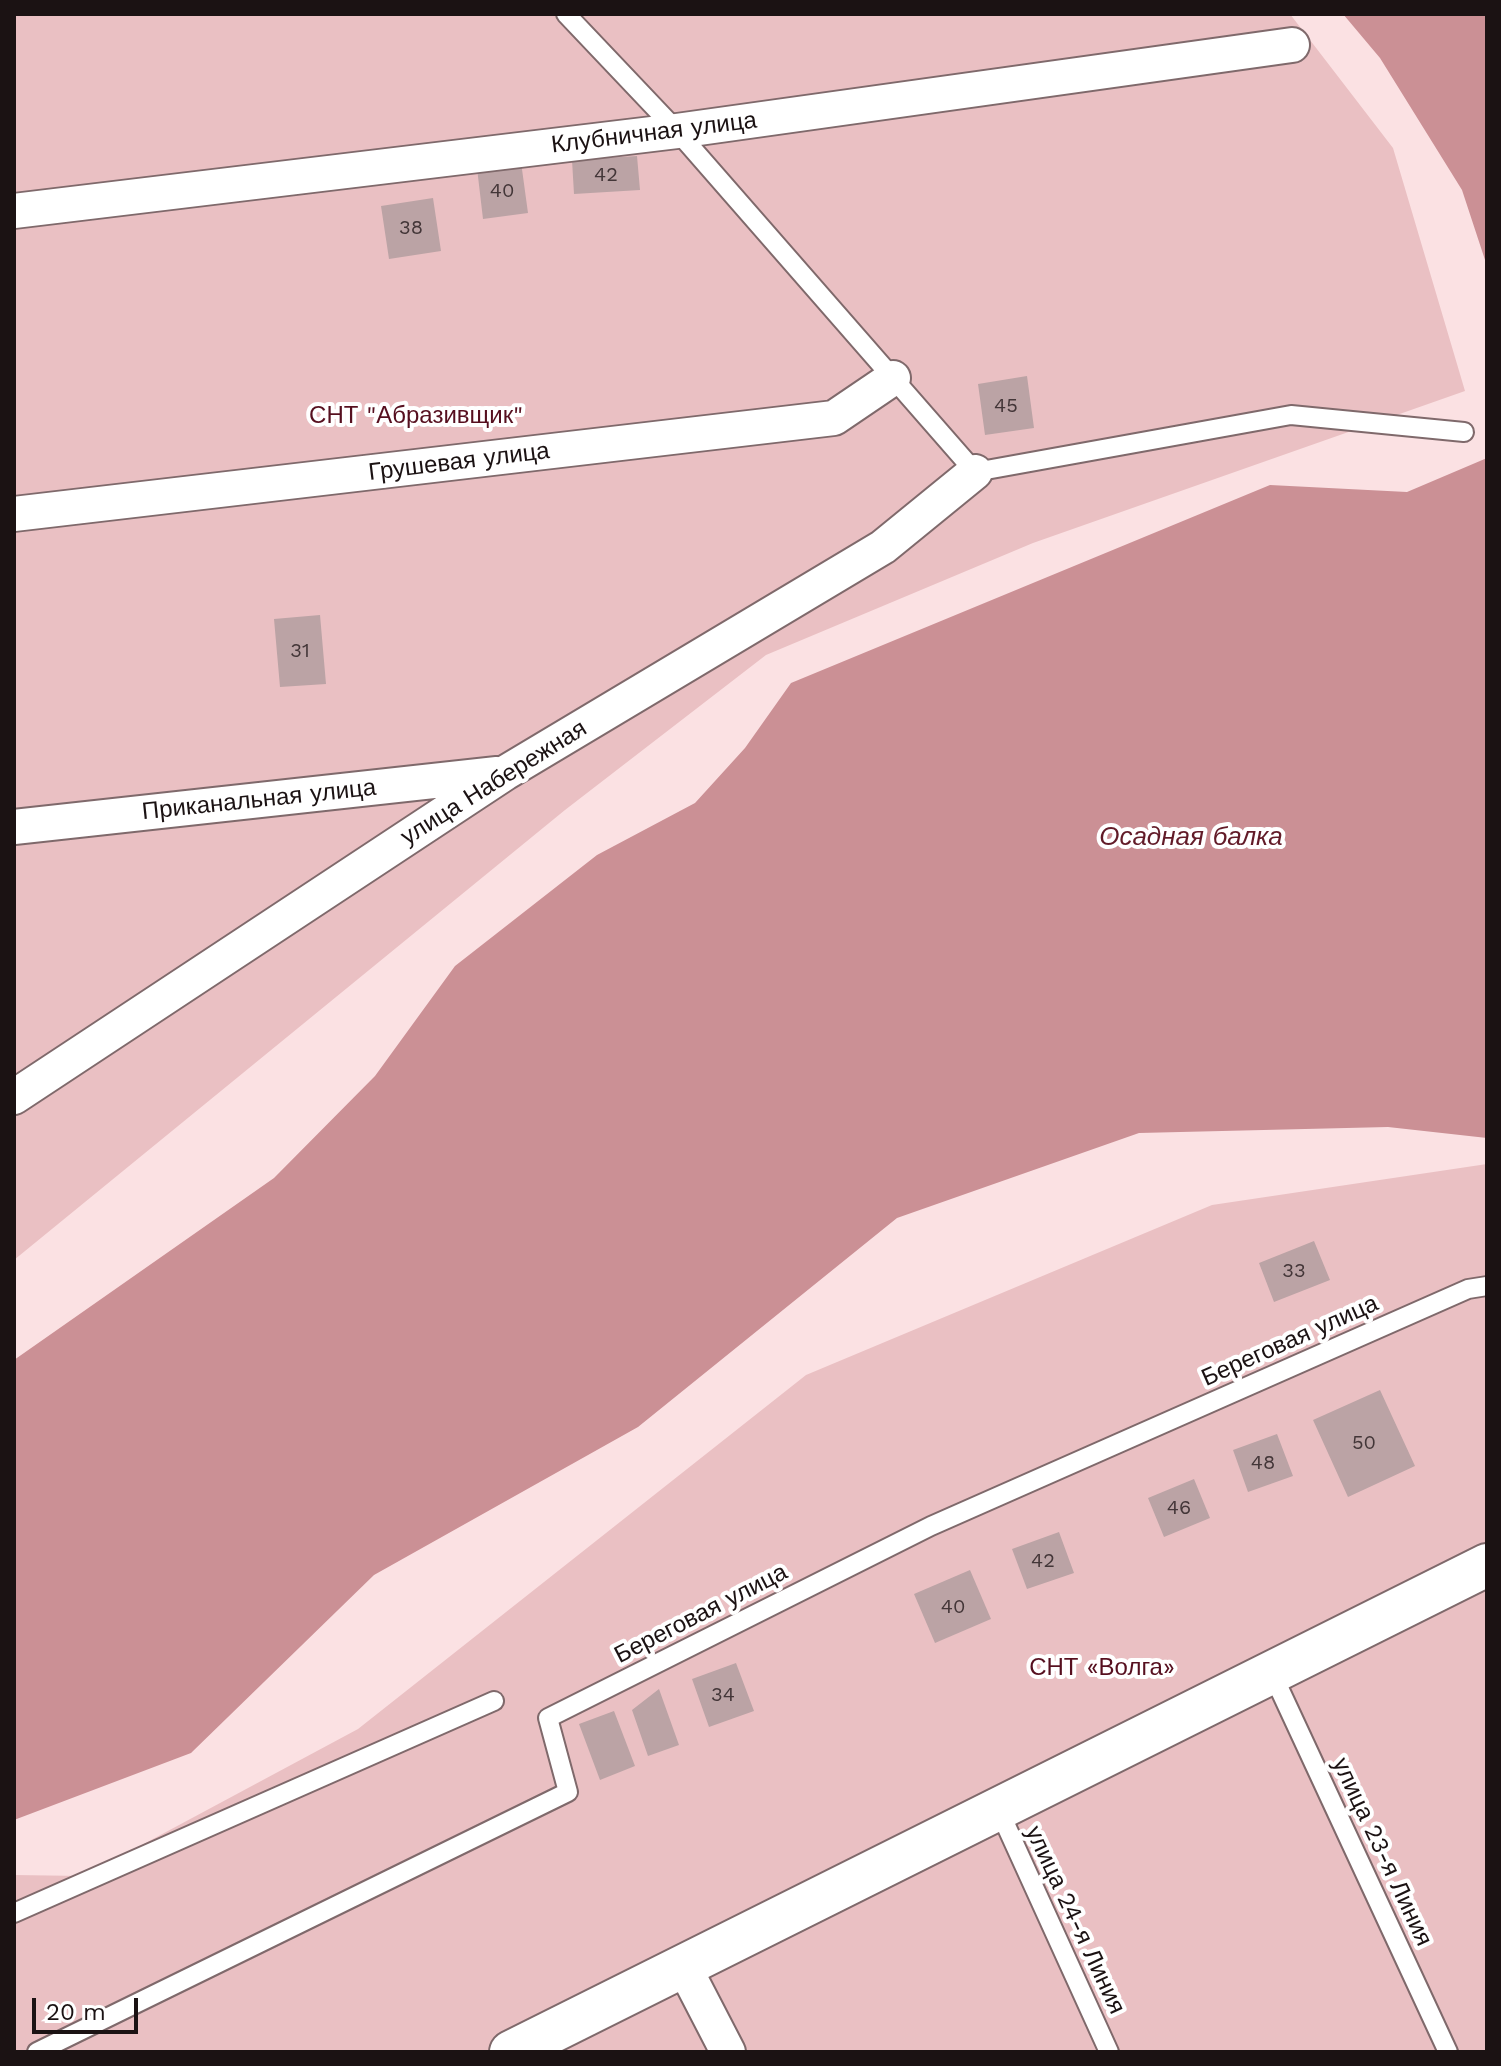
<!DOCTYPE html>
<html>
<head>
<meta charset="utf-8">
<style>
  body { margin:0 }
  #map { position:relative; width:1501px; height:2066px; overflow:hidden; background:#fbe1e3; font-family:"Work Sans",sans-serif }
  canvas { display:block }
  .frame { position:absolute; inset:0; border:16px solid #1b1213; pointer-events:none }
  .scale { position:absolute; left:32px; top:1998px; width:106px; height:36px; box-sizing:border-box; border:4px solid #1b1213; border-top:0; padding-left:10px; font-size:24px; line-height:28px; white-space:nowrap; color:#1b1213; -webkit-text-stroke:6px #fff; paint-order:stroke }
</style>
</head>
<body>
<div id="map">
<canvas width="1501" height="2066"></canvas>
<div class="frame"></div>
<div class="scale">20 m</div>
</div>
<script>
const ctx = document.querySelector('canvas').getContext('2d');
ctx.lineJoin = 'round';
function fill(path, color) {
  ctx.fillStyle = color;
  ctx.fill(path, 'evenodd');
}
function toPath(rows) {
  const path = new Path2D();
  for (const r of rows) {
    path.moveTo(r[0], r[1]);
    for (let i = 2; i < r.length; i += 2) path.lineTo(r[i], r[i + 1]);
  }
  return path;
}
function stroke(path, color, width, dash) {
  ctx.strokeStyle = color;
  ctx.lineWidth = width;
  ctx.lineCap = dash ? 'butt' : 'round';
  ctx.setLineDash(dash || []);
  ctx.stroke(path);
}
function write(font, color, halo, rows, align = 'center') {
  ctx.font = font + ' "Work Sans",sans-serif';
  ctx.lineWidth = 8;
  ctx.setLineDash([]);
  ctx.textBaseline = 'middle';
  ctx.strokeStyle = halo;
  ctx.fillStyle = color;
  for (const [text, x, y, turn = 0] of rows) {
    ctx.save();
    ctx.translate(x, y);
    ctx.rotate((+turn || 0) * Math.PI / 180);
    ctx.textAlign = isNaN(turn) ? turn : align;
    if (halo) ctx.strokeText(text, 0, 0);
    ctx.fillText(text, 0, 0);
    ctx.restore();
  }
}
fill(toPath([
  [14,14,1290,14,1393,148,1465,391,1033,543,766,655,565,810,14,1260],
  [1487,1164,1487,2052,14,2052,14,1875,84,1876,358,1729,806,1375,1212,1205]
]), '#eac0c3');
fill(toPath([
  [1343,14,1487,14,1487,266,1462,190,1380,58],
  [1487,458,1487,1138,1388,1127,1139,1133,897,1218,638,1427,374,1575,191,1753,14,1820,14,1360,274,1178,375,1076,455,966,597,855,695,803,745,748,791,683,1270,485,1407,492]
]), '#cb9095');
fill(toPath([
  [637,156,640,190,574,194,572,160],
  [521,162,528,213,483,219,477,168],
  [433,198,441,251,389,259,381,206],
  [1027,376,1034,428,985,435,978,384],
  [320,615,326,684,280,687,274,619],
  [1314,1241,1330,1280,1274,1302,1259,1263],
  [1380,1390,1415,1466,1348,1497,1313,1420],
  [1277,1434,1293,1476,1248,1492,1233,1450],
  [1194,1479,1210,1518,1164,1537,1148,1498],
  [1059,1532,1074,1573,1027,1589,1012,1549],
  [970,1570,991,1619,935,1643,914,1594],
  [736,1663,754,1711,709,1727,692,1679],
  [659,1689,679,1745,648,1756,632,1710],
  [614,1711,635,1766,600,1780,579,1724]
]), '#bba3a5');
const service = toPath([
  [566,14,677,131,975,472,1291,415,1464,432],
  [1272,1673,1448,2052],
  [998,1808,1109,2052],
  [14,1913,494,1701],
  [37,2052,568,1792,548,1718,931,1526,1468,1289,1487,1286]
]);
const minor = toPath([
  [14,211,677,131,1292,45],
  [14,514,834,418,893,378],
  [14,827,497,774],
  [14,1097,505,773,883,547,975,472],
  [683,1965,728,2052]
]);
const tertiary = toPath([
  [511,2052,1487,1565]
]);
stroke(service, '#7f696b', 22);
stroke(minor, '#7f696b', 38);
stroke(tertiary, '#7f696b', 46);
stroke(service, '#fff', 18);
stroke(minor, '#fff', 34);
stroke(tertiary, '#fff', 42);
write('20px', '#433638', null, [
  ["42",606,175],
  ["40",502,191],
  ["38",411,228],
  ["45",1006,406],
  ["31",300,651],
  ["33",1294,1271],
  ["50",1364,1443],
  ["48",1263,1463],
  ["46",1179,1508],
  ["42",1043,1561],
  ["40",953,1607],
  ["34",723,1695]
]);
write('24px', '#1b1213', '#fff', [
  ["Клубничная улица",654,133,-7],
  ["Грушевая улица",459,462,-7],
  ["улица Набережная",494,783,-32],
  ["Приканальная улица",259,800,-6],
  ["Береговая улица",1290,1341,-24],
  ["Береговая улица",701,1614,-27],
  ["улица 23-я Линия",1382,1852,65],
  ["улица 24-я Линия",1075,1920,65]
]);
write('24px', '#560f1f', '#fff', [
  ["СНТ \"Абразивщик\"",416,416],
  ["СНТ «Волга»",1102,1668]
]);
write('italic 26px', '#621b28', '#fff', [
  ["Осадная балка",1191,837]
]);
</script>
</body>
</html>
